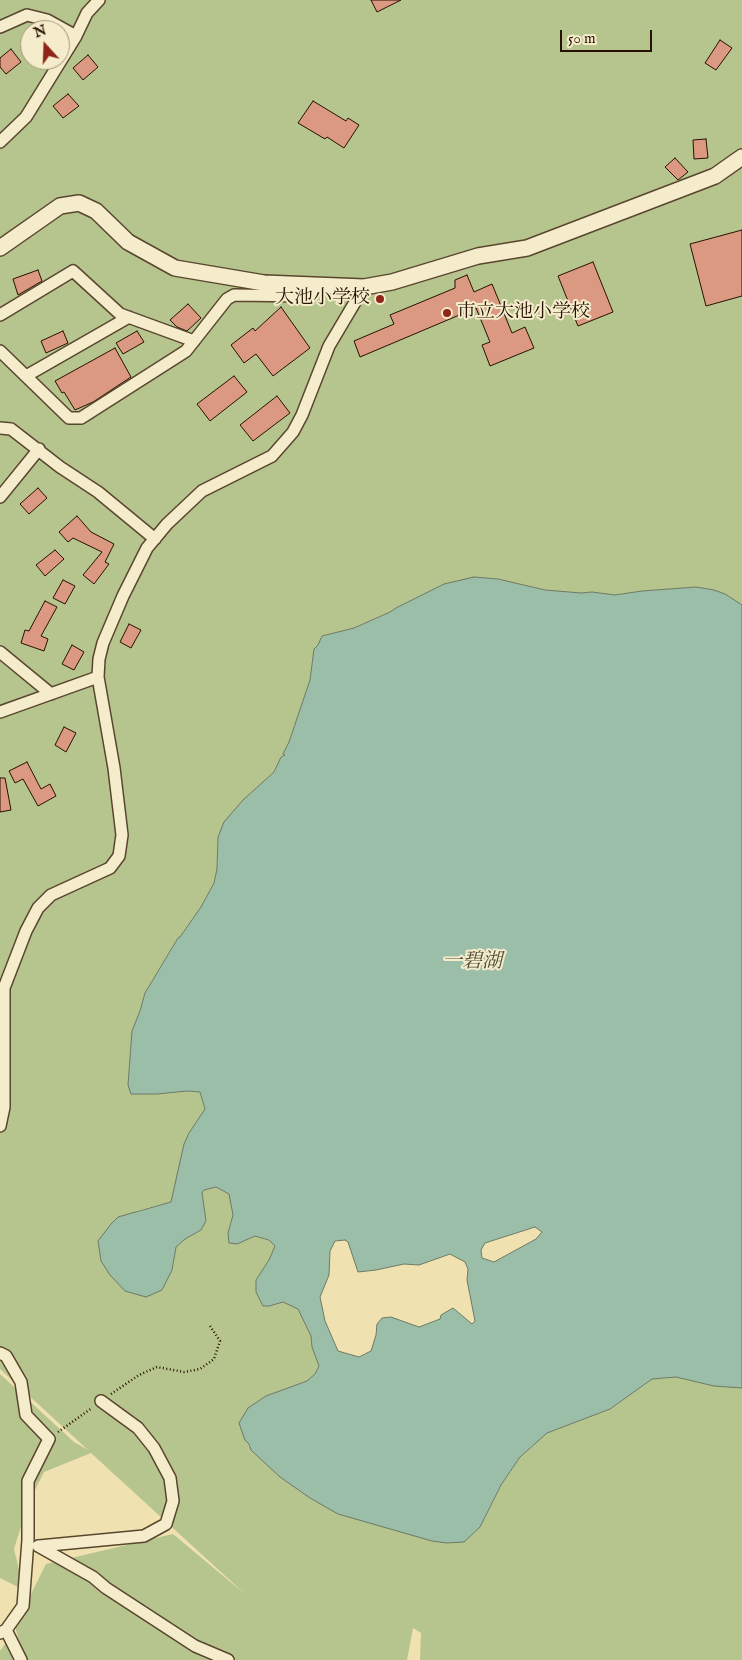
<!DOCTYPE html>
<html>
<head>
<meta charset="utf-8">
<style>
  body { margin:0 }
  #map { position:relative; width:742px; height:1660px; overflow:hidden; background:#f0e2b0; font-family:"IM FELL English",serif }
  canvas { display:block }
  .north { position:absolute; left:20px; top:20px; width:50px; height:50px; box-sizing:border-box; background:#f5eccc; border:1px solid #a3957b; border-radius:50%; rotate:340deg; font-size:14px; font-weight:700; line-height:20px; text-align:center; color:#271202 }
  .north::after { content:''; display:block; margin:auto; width:18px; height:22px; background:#8f2418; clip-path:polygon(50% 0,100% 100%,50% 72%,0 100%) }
  .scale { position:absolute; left:560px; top:30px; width:92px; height:22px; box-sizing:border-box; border:2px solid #271202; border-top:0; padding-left:6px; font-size:15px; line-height:18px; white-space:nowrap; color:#271202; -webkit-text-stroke:4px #f5eccc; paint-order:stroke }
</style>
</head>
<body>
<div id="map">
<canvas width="742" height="1660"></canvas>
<div class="north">N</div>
<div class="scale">50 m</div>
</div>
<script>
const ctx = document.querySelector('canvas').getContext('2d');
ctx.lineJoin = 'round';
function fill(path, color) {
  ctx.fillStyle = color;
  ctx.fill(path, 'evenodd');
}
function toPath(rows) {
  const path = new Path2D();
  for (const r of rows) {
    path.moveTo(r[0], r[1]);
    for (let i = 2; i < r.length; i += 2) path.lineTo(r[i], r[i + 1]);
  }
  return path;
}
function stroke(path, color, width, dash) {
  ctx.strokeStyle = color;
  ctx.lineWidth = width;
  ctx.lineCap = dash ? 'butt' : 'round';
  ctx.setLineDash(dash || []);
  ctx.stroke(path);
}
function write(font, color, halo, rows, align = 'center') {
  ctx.font = font + ' "IM FELL English","Noto Serif JP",serif';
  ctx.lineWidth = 4;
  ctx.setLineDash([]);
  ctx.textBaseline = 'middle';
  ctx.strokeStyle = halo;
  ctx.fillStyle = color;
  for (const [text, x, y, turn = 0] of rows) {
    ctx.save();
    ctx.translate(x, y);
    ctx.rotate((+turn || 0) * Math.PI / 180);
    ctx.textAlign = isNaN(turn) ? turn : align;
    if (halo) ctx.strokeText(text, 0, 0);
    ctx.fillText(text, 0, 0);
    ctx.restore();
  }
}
fill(toPath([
  [0,0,742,0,742,605,725,594,696,587,642,591,615,595,592,592,581,593,545,590,498,579,474,577,396,608,390,612,354,628,322,636,318,645,314,649,310,680,289,742,283,754,285,754,281,757,274,772,243,800,218,837,217,869,214,883,201,907,180,937,178,938,145,993,131,1043,128,1085,157,1094,187,1091,200,1092,205,1109,189,1133,171,1202,136,1211,172,1270,176,1247,185,1239,201,1230,206,1221,202,1193,204,1190,216,1187,230,1194,233,1215,228,1233,237,1244,255,1236,269,1240,276,1246,269,1260,256,1280,269,1306,283,1302,298,1309,311,1336,312,1347,319,1366,315,1374,307,1381,266,1396,245,1440,249,1444,251,1450,338,1514,464,1542,480,1527,501,1485,520,1457,547,1433,610,1409,652,1379,676,1377,714,1386,742,1388,742,1660,420,1660,421,1633,413,1628,407,1660,24,1660,15,1626,46,1564,173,1534,246,1595,91,1453,44,1472,28,1504,14,1549,24,1590,0,1578,0,1374,74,1442,88,1450,0,1369],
  [30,30,60,30,60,60,30,60],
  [9,1638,19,1660,0,1660,0,1651]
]), '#b6c48d');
const water = toPath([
  [474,577,498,579,545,590,581,593,592,592,615,595,642,591,696,587,714,590,725,594,742,605,742,1388,714,1386,676,1377,652,1379,610,1409,547,1433,520,1457,501,1485,480,1527,464,1542,447,1543,432,1541,338,1514,310,1498,280,1477,251,1450,249,1444,245,1440,239,1423,248,1408,266,1396,307,1381,315,1374,319,1366,312,1347,311,1336,298,1309,283,1302,269,1306,263,1306,256,1292,256,1280,269,1260,275,1246,269,1240,255,1236,237,1244,229,1243,228,1233,233,1215,229,1194,216,1187,204,1190,202,1193,206,1221,201,1230,185,1239,176,1247,172,1270,162,1290,146,1297,125,1291,110,1275,101,1261,98,1241,111,1224,118,1217,171,1202,184,1144,189,1133,205,1109,200,1092,187,1091,157,1094,131,1094,128,1085,132,1031,140,1011,145,993,178,938,180,937,201,907,214,883,217,869,218,837,224,822,243,800,274,772,281,757,285,755,283,754,289,742,310,680,314,649,318,645,322,636,354,628,390,612,396,608,444,584,474,577],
  [535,1227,542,1232,536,1239,494,1262,482,1258,481,1250,485,1243,535,1227],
  [345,1240,348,1242,358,1272,376,1270,404,1264,419,1265,450,1254,465,1262,468,1269,467,1280,475,1321,472,1324,453,1308,441,1315,440,1319,419,1327,391,1317,382,1318,377,1324,376,1335,371,1351,359,1357,338,1351,325,1321,320,1297,329,1275,330,1251,335,1241,345,1240]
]);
fill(water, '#9bbea8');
stroke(water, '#6d7966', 1);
const building = toPath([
  [371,0,401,0,377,12,371,0],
  [720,40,732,48,716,70,705,63,720,40],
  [11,49,21,62,6,74,0,67,0,58,11,49],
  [88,55,98,67,83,80,73,68,88,55],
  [68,94,79,106,63,118,53,106,68,94],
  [313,101,346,121,348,118,359,125,344,148,327,137,325,139,298,123,313,101],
  [706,139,708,158,694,159,693,140,706,139],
  [675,158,688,172,678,180,665,167,675,158],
  [742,230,742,296,706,306,690,244,742,230],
  [593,262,613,312,578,326,558,276,593,262],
  [38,270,42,281,18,295,13,279,38,270],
  [467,275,474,292,492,284,512,333,525,327,534,348,490,366,482,345,490,342,476,308,360,357,354,341,394,324,390,315,455,288,455,280,467,275],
  [188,304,201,318,187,331,177,327,170,320,188,304],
  [281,307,310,348,273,376,256,354,244,363,231,345,253,328,255,331,281,307],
  [63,331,68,343,46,353,41,341,63,331],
  [137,331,144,342,123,354,116,343,137,331],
  [115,348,131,377,93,402,75,410,64,392,62,393,55,381,115,348],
  [234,376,247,392,210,421,197,404,234,376],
  [277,396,290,413,253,441,240,425,277,396],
  [38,488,47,498,29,514,20,504,38,488],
  [77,516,91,532,114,544,105,562,109,564,94,584,83,575,102,552,73,538,68,542,59,532,77,516],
  [55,550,64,559,45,576,36,565,55,550],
  [63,580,75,586,65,604,53,598,63,580],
  [45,601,57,607,41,636,48,639,44,651,21,643,25,630,29,631,45,601],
  [129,624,141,630,131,648,120,642,129,624],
  [72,645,84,652,74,670,62,664,72,645],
  [64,727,76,733,66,752,55,745,64,727],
  [27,762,41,789,50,784,56,796,38,806,23,779,15,783,9,771,27,762],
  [0,778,5,778,11,810,0,812,0,778]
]);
fill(building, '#db9981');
stroke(building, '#271202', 1);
const minor = toPath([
  [0,27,27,15,47,20,76,36],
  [0,142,26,117,76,36,87,13,99,0],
  [0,315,73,271,120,314,194,341],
  [0,351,69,418,81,418,186,351,227,299,234,295,309,296,316,285],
  [26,376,129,317],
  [0,428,11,429,60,467,98,492,155,539],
  [0,497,39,449],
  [0,652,51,694],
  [0,712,98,677],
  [0,1126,4,1107,4,988,26,931,38,908,51,895,110,868,119,856,122,835,114,768,98,677,99,659,103,643,123,596,147,548,167,524,202,491,272,456,293,432,302,415,329,346,364,287],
  [0,1353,6,1356,21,1382,26,1415,49,1439,28,1481,28,1540,23,1606,6,1630,0,1633],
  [38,1546,93,1577,106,1588,195,1646,228,1660],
  [39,1546,144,1536,166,1524,173,1501,170,1478,154,1448,138,1428,101,1401],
  [6,1630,21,1660]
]);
const tertiary = toPath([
  [0,248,60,206,79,203,96,211,128,242,175,268,264,283,364,287,392,282,478,256,527,248,715,176,742,157]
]);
stroke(minor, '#59462e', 14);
stroke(tertiary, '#59462e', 18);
stroke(toPath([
  [111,1394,139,1375,157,1367,184,1372,200,1369,214,1359,220,1341,210,1326],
  [58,1432,92,1408]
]), '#271202', 2.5, [1, 2.5]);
stroke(minor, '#f5eccc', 11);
stroke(tertiary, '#f5eccc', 15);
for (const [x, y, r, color] of [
  [380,299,5,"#8f2418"],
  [447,313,5,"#8f2418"]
]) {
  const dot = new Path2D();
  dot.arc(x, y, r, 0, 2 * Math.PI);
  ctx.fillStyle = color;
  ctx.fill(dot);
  stroke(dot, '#f5eccc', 2);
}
write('19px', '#271202', '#f5eccc', [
  ["大池小学校",370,299],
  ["市立大池小学校",457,313,"left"]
], 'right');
write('italic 20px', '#504e3c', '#f5eccc', [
  ["一碧湖",472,963]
]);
</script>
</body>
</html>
